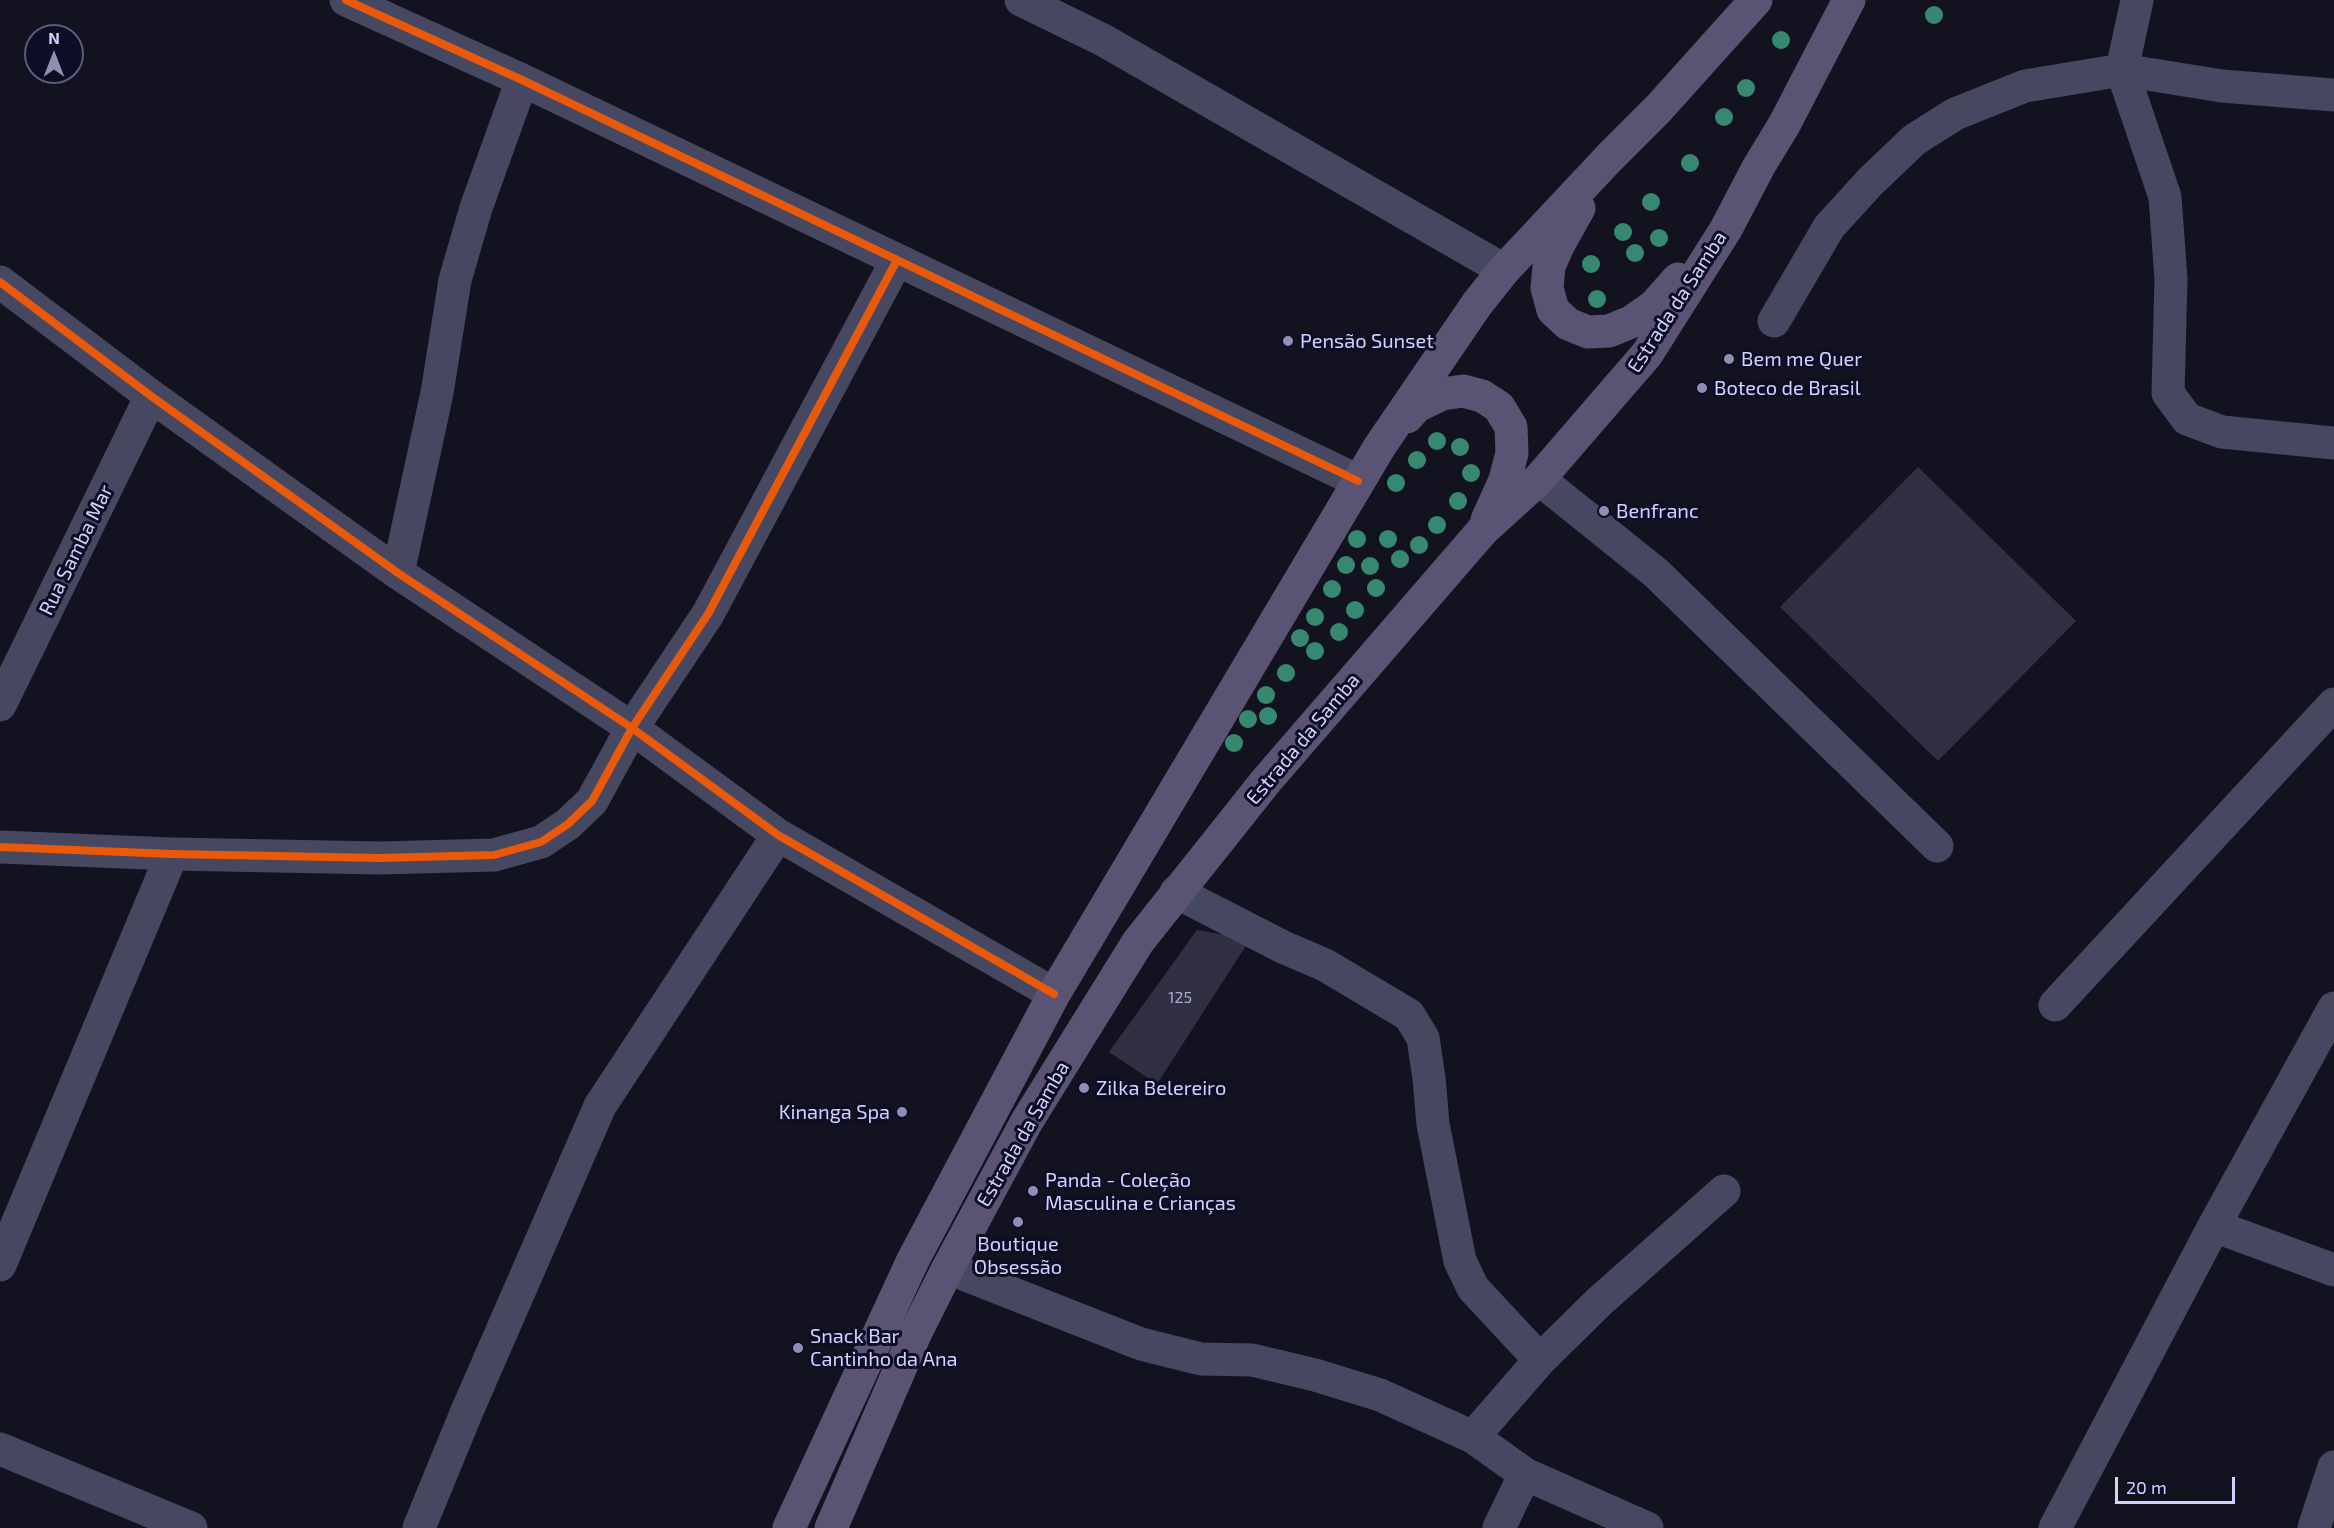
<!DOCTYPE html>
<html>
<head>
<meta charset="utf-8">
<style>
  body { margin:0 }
  #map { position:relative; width:2334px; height:1528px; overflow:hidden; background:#131320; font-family:"Exo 2",sans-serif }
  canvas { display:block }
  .north { position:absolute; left:24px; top:24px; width:60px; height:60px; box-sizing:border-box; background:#0e0d26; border:2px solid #5c5c7d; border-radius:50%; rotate:0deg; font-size:16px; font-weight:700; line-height:24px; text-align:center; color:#d2d2ff }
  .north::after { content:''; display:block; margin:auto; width:21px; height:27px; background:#8f8fb1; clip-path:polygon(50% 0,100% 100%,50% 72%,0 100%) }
  .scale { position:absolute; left:2115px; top:1477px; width:120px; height:27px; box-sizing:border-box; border:3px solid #d2d2ff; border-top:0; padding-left:8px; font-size:18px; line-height:21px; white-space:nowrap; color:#d2d2ff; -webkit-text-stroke:4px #0e0d26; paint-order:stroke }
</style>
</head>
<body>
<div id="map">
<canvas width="2334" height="1528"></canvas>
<div class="north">N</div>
<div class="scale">20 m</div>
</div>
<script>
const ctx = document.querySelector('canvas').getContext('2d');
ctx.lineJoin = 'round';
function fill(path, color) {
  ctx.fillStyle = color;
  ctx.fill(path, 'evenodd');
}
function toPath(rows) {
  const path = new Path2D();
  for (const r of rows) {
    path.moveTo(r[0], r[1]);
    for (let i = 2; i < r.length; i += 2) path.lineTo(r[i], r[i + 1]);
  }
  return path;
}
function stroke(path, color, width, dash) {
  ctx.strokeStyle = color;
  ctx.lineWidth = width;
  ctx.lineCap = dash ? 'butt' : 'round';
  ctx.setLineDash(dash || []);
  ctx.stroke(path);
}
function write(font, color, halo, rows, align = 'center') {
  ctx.font = font + ' "Exo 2",sans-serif';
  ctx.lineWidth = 6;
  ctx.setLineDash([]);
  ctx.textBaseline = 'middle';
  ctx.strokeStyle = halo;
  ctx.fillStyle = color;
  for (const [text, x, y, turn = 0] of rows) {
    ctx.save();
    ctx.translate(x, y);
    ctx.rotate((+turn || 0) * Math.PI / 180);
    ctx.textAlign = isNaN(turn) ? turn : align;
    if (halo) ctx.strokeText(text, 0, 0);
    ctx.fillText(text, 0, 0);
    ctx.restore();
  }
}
fill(toPath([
  [1918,467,2076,621,1938,761,1780,607],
  [1197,930,1225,935,1247,944,1157,1084,1109,1052]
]), '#313042');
stroke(toPath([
  [346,0,522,80,1358,481],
  [1021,0,1103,40,1504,270],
  [2137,0,2122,70,2165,197,2171,279,2168,393,2187,419,2222,432,2334,443],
  [0,282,151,396,398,573,632,728,778,835,1054,994],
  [1774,321,1829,227,1870,182,1914,140,1955,114,2025,86,2122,70,2222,86,2334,95],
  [1539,479,1656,573,1937,846],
  [398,573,437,393,455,280,476,208,522,80],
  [0,705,151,396],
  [0,847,172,854,380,858,494,855,541,842,568,824,592,801,632,728,708,614,897,260],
  [1176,892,1283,947,1325,965,1409,1015,1423,1038,1429,1078,1433,1124,1460,1261,1473,1288,1540,1360],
  [2055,1005,2334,704],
  [2214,1226,2334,1270],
  [0,1265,172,854],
  [948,1268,1141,1344,1201,1359,1252,1360,1315,1375,1380,1395,1473,1437,1525,1474,1647,1528],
  [1473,1437,1540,1360,1600,1301,1724,1191],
  [0,1449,191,1528],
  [419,1528,467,1411,600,1106,778,835],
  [1499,1528,1525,1474],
  [2055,1528,2214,1226,2334,1008],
  [2314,1528,2334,1467]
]), '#464861', 33);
stroke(toPath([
  [1579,208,1559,244,1549,266,1547,288,1553,310,1568,324,1588,332,1609,331,1631,322,1654,306,1678,279],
  [1407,417,1417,406,1442,394,1463,391,1482,396,1499,407,1511,427,1512,453,1505,480,1487,520],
  [789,1528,913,1260,1054,994,1380,446,1477,304,1504,270,1609,158,1659,108,1756,0],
  [831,1528,916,1332,948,1268,1027,1121,1138,942,1266,781,1483,530,1539,479,1647,354,1726,229,1759,166,1784,125,1849,0]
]), '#5a5373', 33);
stroke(toPath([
  [346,0,522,80,1358,481],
  [0,282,151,396,398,573,632,728,778,835,1054,994],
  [0,847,172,854,380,858,494,855,541,842,568,824,592,801,632,728,708,614,897,260]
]), '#e8590c', 8);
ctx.fillStyle = '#378871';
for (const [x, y] of [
  [1934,15],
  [1781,40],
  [1746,88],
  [1724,117],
  [1690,163],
  [1651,202],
  [1623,232],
  [1659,238],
  [1635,253],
  [1591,264],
  [1597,299],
  [1437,441],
  [1460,447],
  [1417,460],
  [1471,473],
  [1396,483],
  [1458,501],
  [1437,525],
  [1357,539],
  [1388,539],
  [1419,545],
  [1400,559],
  [1346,565],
  [1370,566],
  [1376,588],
  [1332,589],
  [1355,610],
  [1315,617],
  [1339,632],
  [1300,638],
  [1315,651],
  [1286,673],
  [1266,695],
  [1268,716],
  [1248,719],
  [1234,743]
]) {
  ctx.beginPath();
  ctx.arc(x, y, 9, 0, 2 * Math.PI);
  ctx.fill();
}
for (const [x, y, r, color] of [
  [1288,341,6,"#8f8fb1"],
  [1729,359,6,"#8f8fb1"],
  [1702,388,6,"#8f8fb1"],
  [1604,511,6,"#8f8fb1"],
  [1084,1088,6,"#8f8fb1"],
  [902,1112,6,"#8f8fb1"],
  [1033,1191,6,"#8f8fb1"],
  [1018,1222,6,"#8f8fb1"],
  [798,1348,6,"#8f8fb1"]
]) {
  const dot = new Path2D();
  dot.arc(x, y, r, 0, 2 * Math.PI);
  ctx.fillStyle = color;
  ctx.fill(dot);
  stroke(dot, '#0e0d26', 2);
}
write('16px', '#aaaad0', null, [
  ["125",1180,998]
]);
write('20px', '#d2d2ff', '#0e0d26', [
  ["Estrada da Samba",1677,302,-57],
  ["Rua Samba Mar",76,550,-64],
  ["Estrada da Samba",1303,739,-50],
  ["Estrada da Samba",1023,1134,-60]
]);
write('20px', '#d2d2ff', '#0e0d26', [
  ["Pensão Sunset",1300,341],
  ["Bem me Quer",1741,359],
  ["Boteco de Brasil",1714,388],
  ["Benfranc",1616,511],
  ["Zilka Belereiro",1096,1088],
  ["Kinanga Spa",890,1112,"right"],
  ["Panda - Coleção",1045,1180],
  ["Masculina e Crianças",1045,1203],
  ["Boutique",1018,1244,"center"],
  ["Obsessão",1018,1267,"center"],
  ["Snack Bar",810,1336],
  ["Cantinho da Ana",810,1359]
], 'left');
</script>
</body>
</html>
